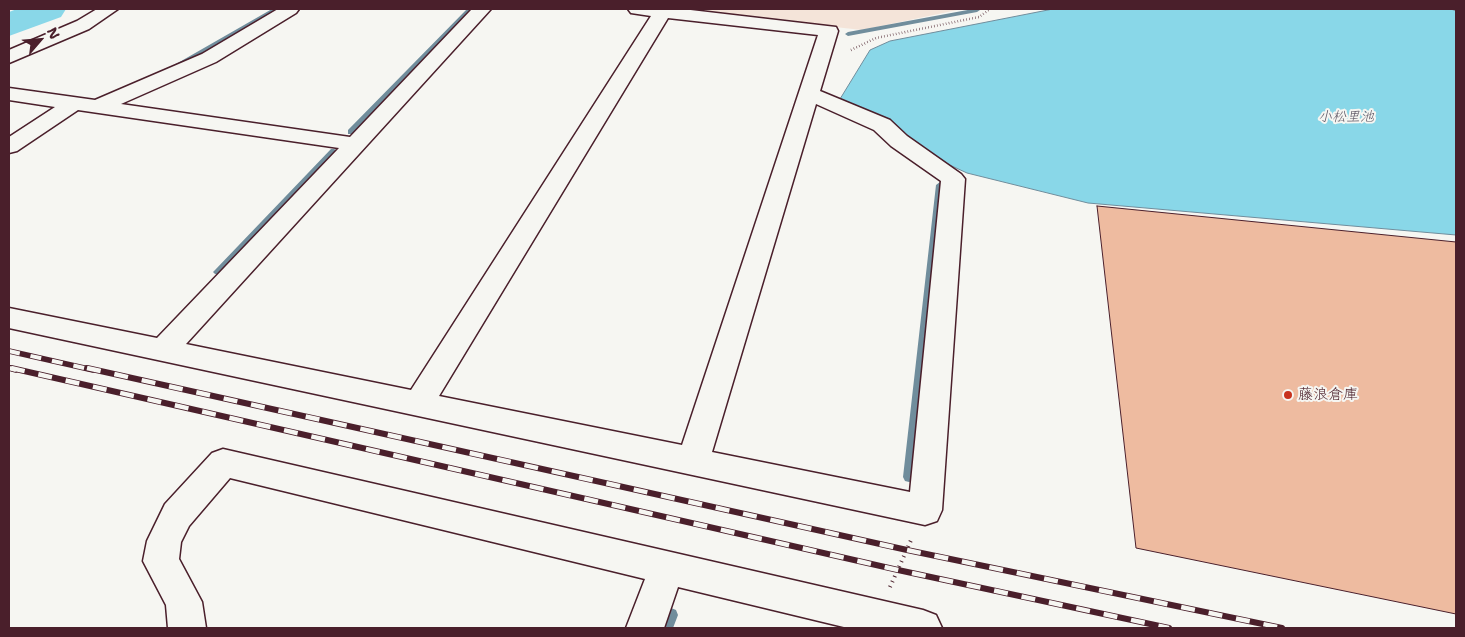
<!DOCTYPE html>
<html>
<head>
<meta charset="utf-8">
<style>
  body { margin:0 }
  #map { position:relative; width:1465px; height:637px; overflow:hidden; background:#f6f6f2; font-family:"Shantell Sans",sans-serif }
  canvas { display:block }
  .frame { position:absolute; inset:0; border:10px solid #4a1f2b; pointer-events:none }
  .north { position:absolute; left:15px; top:15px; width:50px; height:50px; -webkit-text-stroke:4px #f6f6f2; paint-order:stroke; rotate:63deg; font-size:14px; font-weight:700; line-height:20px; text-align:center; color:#4a1f2b }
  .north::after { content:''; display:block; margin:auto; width:18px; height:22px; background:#4a1f2b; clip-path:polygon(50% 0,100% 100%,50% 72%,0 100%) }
</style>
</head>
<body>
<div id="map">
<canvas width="1465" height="637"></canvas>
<div class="frame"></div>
<div class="north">N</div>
</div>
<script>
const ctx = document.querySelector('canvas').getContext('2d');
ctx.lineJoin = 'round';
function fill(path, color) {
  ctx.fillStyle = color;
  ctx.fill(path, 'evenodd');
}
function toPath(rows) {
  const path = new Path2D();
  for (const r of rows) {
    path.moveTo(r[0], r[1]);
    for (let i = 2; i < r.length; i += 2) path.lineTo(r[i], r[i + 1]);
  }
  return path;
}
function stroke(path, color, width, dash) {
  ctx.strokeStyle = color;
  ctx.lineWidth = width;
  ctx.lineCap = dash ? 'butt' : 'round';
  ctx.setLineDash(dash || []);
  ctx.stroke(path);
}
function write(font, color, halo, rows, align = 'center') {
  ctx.font = font + ' "Shantell Sans","Klee One",sans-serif';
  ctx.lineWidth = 4;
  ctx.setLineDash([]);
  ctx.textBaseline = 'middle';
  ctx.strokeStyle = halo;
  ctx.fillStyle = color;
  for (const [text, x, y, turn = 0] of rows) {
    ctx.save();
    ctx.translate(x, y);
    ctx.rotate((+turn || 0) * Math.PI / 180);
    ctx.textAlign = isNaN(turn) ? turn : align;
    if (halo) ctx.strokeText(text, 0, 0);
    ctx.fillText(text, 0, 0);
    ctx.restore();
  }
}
fill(toPath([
  [672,9,962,9,862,30]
]), '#f4e4d9');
const water = toPath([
  [1053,9,1451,9,1456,11,1456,235,1088,203,967,173,941,161,895,126,840,99,870,50,890,41,1053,9]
]);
fill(water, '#89d7e8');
stroke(water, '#708d9c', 1);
fill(toPath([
  [272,9,279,9,183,66,176,64,272,9],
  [467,9,473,9,354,134,348,134,348,130,467,9],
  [973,9,980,10,977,12,848,36,845,34,848,32,973,9],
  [331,149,334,149,338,151,221,274,215,274,213,272,215,270,331,149],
  [940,182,944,185,915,477,913,481,909,482,905,481,903,477,936,185,940,182],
  [671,608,676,610,678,615,673,628,659,628,666,610,671,608]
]), '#708d9c');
fill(toPath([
  [17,9,66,9,61,17,9,36,9,12,17,9]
]), '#89d7e8');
const building = toPath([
  [1097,206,1456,242,1456,614,1136,548,1097,206]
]);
fill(building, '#eebba0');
stroke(building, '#4a1f2b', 1);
const minor = toPath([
  [97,9,118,9,89,29,9,63,9,50,77,21,97,9],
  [278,9,299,9,296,13,216,62,121,104,350,137,472,9,491,9,186,344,411,390,651,16,631,13,628,9,682,9,836,27,838,31,820,91,890,120,907,136,961,174,965,179,942,510,937,521,925,525,9,328,9,308,157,338,339,148,78,110,17,151,9,153,9,137,55,107,9,100,9,88,95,100,202,54,278,9],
  [668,18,818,35,682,445,439,396,668,18],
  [816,104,874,130,891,146,941,181,910,492,712,452,816,104],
  [223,449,923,610,936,615,942,628,848,628,678,587,664,628,626,628,645,579,230,478,189,526,181,542,179,559,202,602,206,628,168,628,166,605,143,561,147,541,165,504,212,453,223,449]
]);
stroke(minor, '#4a1f2b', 3);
stroke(toPath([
  [851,50,876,38,979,17,990,9]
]), '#4a1f2b', 2.5, [0.5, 2.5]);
stroke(toPath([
  [890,587,912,538]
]), '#4a1f2b', 4, [1, 4.5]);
fill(minor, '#f6f6f2');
const railFar1 = toPath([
  [9,351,93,370],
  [9,368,16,370]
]);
const rail = toPath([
  [11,368,898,570,1169,628],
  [87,368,907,550,1282,628]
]);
stroke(railFar1, '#4a1f2b', 5.5);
stroke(rail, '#4a1f2b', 6);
stroke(railFar1, '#f6f6f2', 4, [11]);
stroke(rail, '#f6f6f2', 4.5, [14]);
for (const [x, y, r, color] of [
  [1288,395,5,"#c8321e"]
]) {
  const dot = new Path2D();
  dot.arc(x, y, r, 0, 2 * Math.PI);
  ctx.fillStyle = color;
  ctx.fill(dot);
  stroke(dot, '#f6f6f2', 2);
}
write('italic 14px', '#5d5664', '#f6f6f2', [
  ["小松里池",1346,117]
]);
write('15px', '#4a1f2b', '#f6f6f2', [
  ["藤浪倉庫",1298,395]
], 'left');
</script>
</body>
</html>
